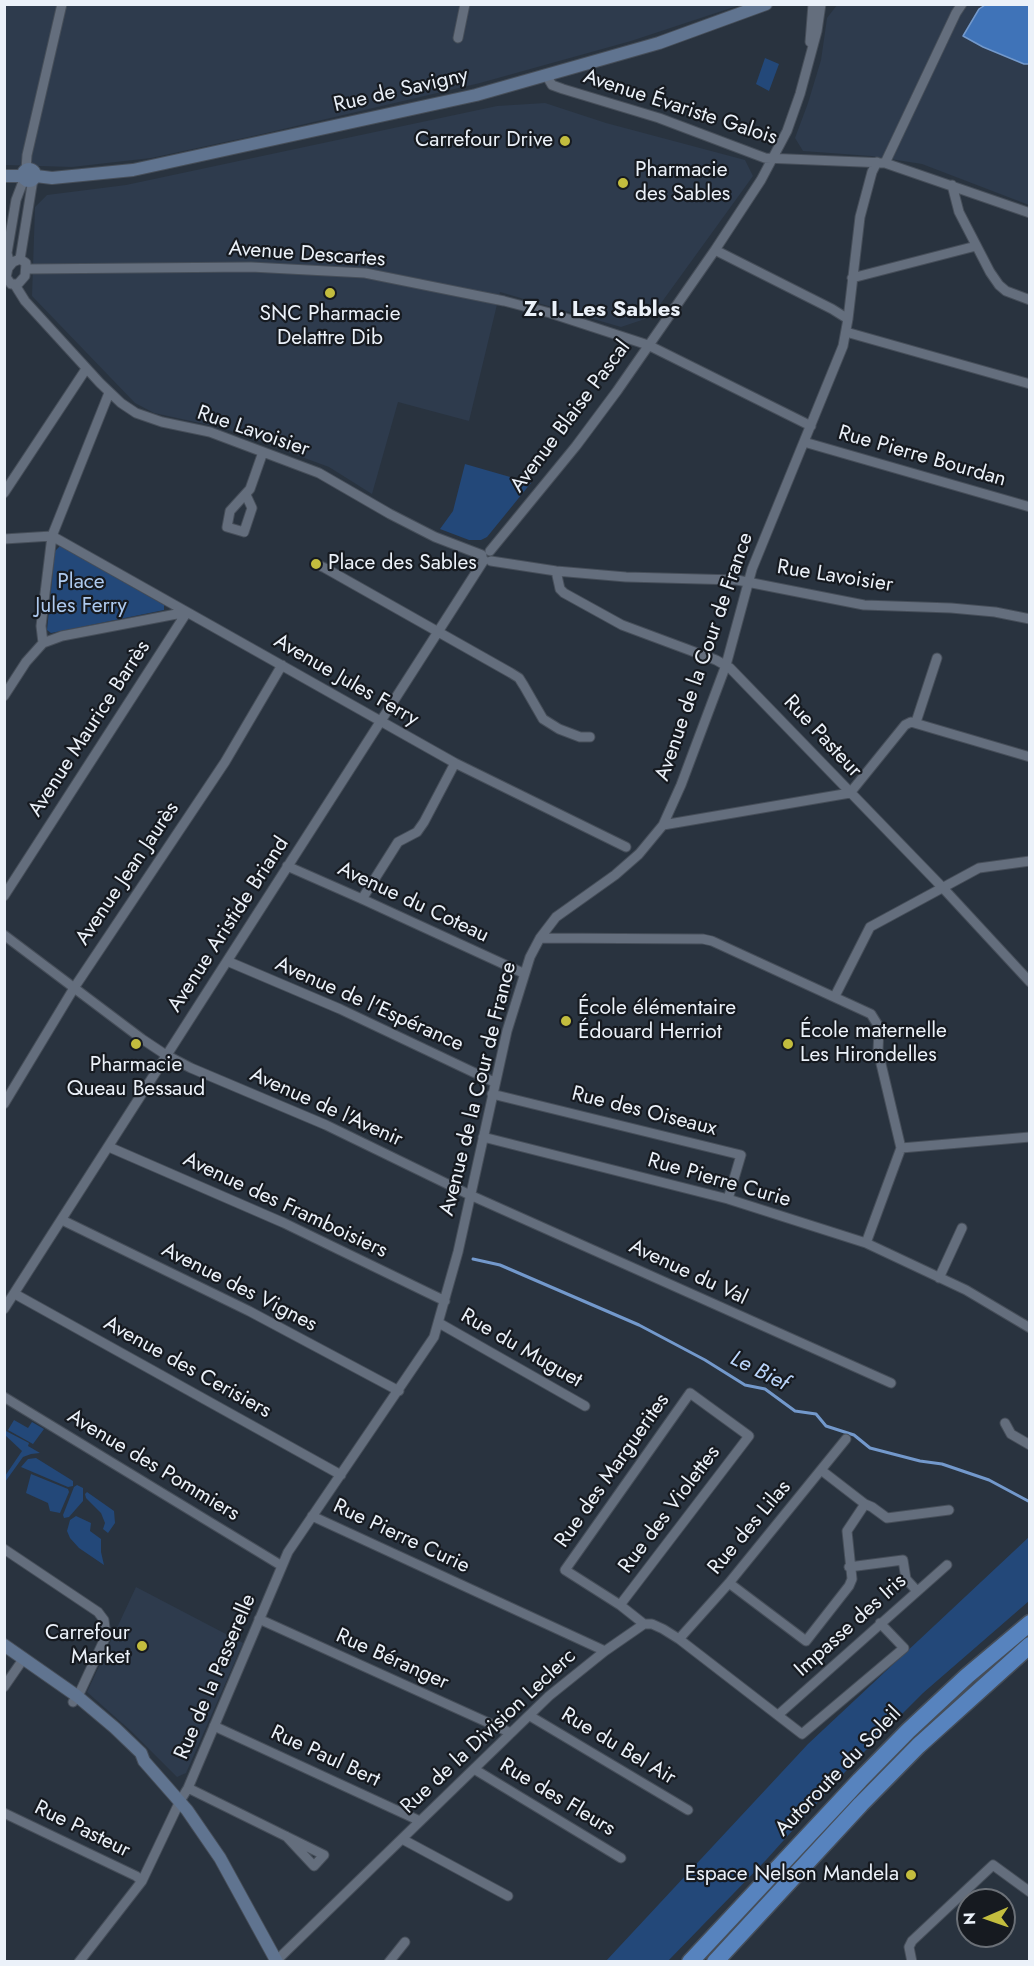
<!DOCTYPE html>
<html>
<head>
<meta charset="utf-8">
<style>
  body { margin:0 }
  #map { position:relative; width:1034px; height:1966px; overflow:hidden; background:#29333f; font-family:Jost,sans-serif }
  canvas { display:block }
  .frame { position:absolute; inset:0; border:6px solid #ebf1f9; pointer-events:none }
  .north { position:absolute; left:956px; top:1888px; width:60px; height:60px; box-sizing:border-box; background:#161a20; border:2px solid #6b7077; border-radius:50%; rotate:268deg; font-size:16px; font-weight:700; line-height:24px; text-align:center; color:#ebf1f9 }
  .north::after { content:''; display:block; margin:auto; width:21px; height:27px; background:#c3bd3e; clip-path:polygon(50% 0,100% 100%,50% 72%,0 100%) }
</style>
</head>
<body>
<div id="map">
<canvas width="1034" height="1966"></canvas>
<div class="frame"></div>
<div class="north">N</div>
</div>
<script>
const ctx = document.querySelector('canvas').getContext('2d');
ctx.lineJoin = 'round';
function fill(path, color) {
  ctx.fillStyle = color;
  ctx.fill(path, 'evenodd');
}
function toPath(rows) {
  const path = new Path2D();
  for (const r of rows) {
    if (r.length === 3) {
      path.moveTo(r[0] + r[2], r[1]);
      path.arc(r[0], r[1], r[2], 0, 2 * Math.PI);
      continue;
    }
    path.moveTo(r[0], r[1]);
    for (let i = 2; i < r.length; i += 2) path.lineTo(r[i], r[i + 1]);
  }
  return path;
}
function stroke(path, color, width, dash) {
  ctx.strokeStyle = color;
  ctx.lineWidth = width;
  ctx.lineCap = dash ? 'butt' : 'round';
  ctx.setLineDash(dash || []);
  ctx.stroke(path);
}
function write(font, color, halo, rows, align = 'center') {
  ctx.font = font + ' Jost,sans-serif';
  ctx.lineWidth = 4.5;
  ctx.setLineDash([]);
  ctx.textBaseline = 'middle';
  ctx.strokeStyle = halo;
  ctx.fillStyle = color;
  for (const [text, x, y, turn = 0] of rows) {
    ctx.save();
    ctx.translate(x, y);
    ctx.rotate((+turn || 0) * Math.PI / 180);
    ctx.textAlign = isNaN(turn) ? turn : align;
    if (halo) ctx.strokeText(text, 0, 0);
    ctx.fillText(text, 0, 0);
    ctx.restore();
  }
}
fill(toPath([
  [5,5,740,5,631,41,480,83,262,134,151,158,72,167,5,165],
  [837,5,1029,5,1029,205,922,164,871,156,803,151,795,138,808,103,821,60,827,18],
  [545,103,606,123,745,160,753,176,651,317,621,327,500,292,469,421,398,402,372,494,329,467,223,428,154,413,135,403,32,296,35,207,47,195,126,185,497,106],
  [136,1587,243,1643,186,1773,177,1777,131,1731,87,1692]
]), '#2e3b4d');
fill(toPath([
  [765,58,779,64,769,91,756,84],
  [465,464,531,483,487,537,481,540,469,540,440,529,453,511],
  [60,546,164,605,164,610,51,633,47,630,55,551],
  [14,1420,28,1428,32,1422,44,1429,33,1444,8,1430],
  [6,1431,29,1443,28,1446,40,1453,31,1454,23,1457,5,1482,5,1476,22,1451,5,1435],
  [36,1458,73,1481,73,1486,68,1487,21,1467,28,1459],
  [31,1474,68,1489,69,1492,60,1513,50,1511,48,1503,26,1493],
  [77,1485,83,1488,83,1501,69,1517,64,1518,63,1515,74,1487],
  [87,1492,114,1511,115,1523,108,1533,103,1529,105,1523,101,1513,86,1498,85,1494],
  [76,1516,91,1523,90,1531,101,1539,101,1552,104,1565,79,1548,70,1538,67,1531,70,1520],
  [1029,1537,1029,1601,923,1693,854,1762,766,1860,668,1961,606,1961,808,1744]
]), '#234879');
const water = toPath([
  [985,5,1029,5,1029,64,1024,64,983,47,963,36,979,9,985,5]
]);
fill(water, '#3f73b8');
stroke(water, '#7399cc', 1.5);
stroke(toPath([
  [473,1259,500,1265,639,1325,705,1360,745,1385,765,1389,795,1411,816,1414,826,1426,854,1435,870,1448,920,1461,942,1464,989,1480,1030,1502]
]), '#7399cc', 3);
const street = toPath([
  [458,38,465,4],
  [810,42,813,4],
  [546,75,552,85,563,89,659,118,765,158,885,163,1030,213],
  [885,163,956,13,962,4],
  [26,170,27,155,62,4],
  [952,185,959,212,990,272,999,285,1006,291,1030,300],
  [715,250,832,309,848,319],
  [20,259,33,179],
  [20,259,26,263,25,276,18,284,11,284,6,277,8,268,13,262,20,259],
  [10,265,7,253,16,200,24,179],
  [27,269,251,267,365,273,504,301,550,313,648,345,811,426],
  [852,278,976,246],
  [15,285,25,301,100,383,121,403,136,413,162,422,210,432,319,473,390,514,435,537,482,555],
  [846,332,1030,384],
  [804,442,1030,507],
  [4,493,86,369],
  [246,495,252,508,244,532,227,527,230,511,250,489,263,452],
  [4,539,52,536,455,763,626,847],
  [490,551,576,446,617,391,715,250,761,180,787,131,800,94,817,31,821,4],
  [491,561,556,571,626,577,737,580,864,605,951,608,995,612,1030,619],
  [316,564,325,568,511,673,519,678,524,686,543,719,559,729,580,737,590,737],
  [556,571,560,589,564,593,622,625,716,660,730,668,943,888,1030,982],
  [43,643,41,626,52,536,109,393],
  [4,696,26,662,43,643,62,636,187,612],
  [916,722,937,658],
  [663,825,850,793,905,725,911,722,1030,757],
  [287,866,362,899,523,973],
  [4,896,187,612],
  [362,899,398,842,417,832,424,822,455,763],
  [4,935,142,1039,166,1055,191,1068,326,1125,470,1195,891,1383],
  [540,938,703,939,712,941,871,1014,879,1027,878,1051,901,1148],
  [227,961,340,1009,494,1082],
  [835,996,870,927,979,868,1030,861],
  [492,1094,741,1155,728,1199],
  [4,1104,74,988,225,762,282,665],
  [483,1137,728,1199,866,1243,966,1290,1030,1328],
  [109,1147,284,1223,445,1301],
  [901,1148,1030,1137],
  [62,1220,249,1311,399,1391],
  [866,1243,901,1148],
  [939,1278,962,1228],
  [15,1294,341,1475],
  [4,1309,484,560],
  [439,1323,585,1406],
  [4,1397,282,1566],
  [1005,1423,1011,1434,1030,1445],
  [865,1504,872,1507,887,1518,949,1510],
  [312,1516,605,1651],
  [4,1549,98,1612,104,1620,106,1636,80,1692,73,1702],
  [849,1567,903,1560,906,1579,917,1591],
  [729,1583,806,1641,849,1586,852,1579,847,1531,865,1504,821,1470],
  [620,1605,749,1436,690,1393,565,1570,620,1605,644,1624],
  [259,1619,511,1733],
  [679,1639,729,1583,846,1439],
  [4,1687,24,1658],
  [778,1715,947,1565],
  [530,1716,688,1810],
  [214,1726,420,1821],
  [474,1769,621,1858],
  [188,1788,324,1855,314,1866,286,1836],
  [4,1813,136,1876,142,1881],
  [402,1839,508,1896],
  [79,1962,142,1881,180,1801,188,1788,288,1552,434,1337,458,1252,507,1031,530,957,540,938,556,917,615,875,639,854,663,825,681,785,726,665,752,569,843,346,848,319,860,217,872,172,877,162],
  [275,1962,549,1696,605,1651,644,1624,652,1624,663,1629,679,1639,802,1734,904,1648,880,1623],
  [389,1962,405,1942],
  [912,1962,909,1947,912,1941,993,1865,1030,1892]
]);
const secondary = toPath([
  [29,175,6],
  [4,176,22,176],
  [36,176,52,178,133,170,476,95,659,43,766,4],
  [4,1645,77,1696,115,1728,141,1753,144,1761,187,1810,220,1858,277,1962]
]);
const highway = toPath([
  [690,1962,860,1780,908,1731,967,1676,1030,1623],
  [715,1962,861,1804,918,1746,1030,1645]
]);
stroke(street, '#464e59', 11);
stroke(secondary, '#464e59', 14);
stroke(highway, '#464e59', 19);
stroke(street, '#646e7d', 9);
stroke(secondary, '#607490', 12);
stroke(highway, '#5783be', 16);
for (const [x, y, r, color] of [
  [565,141,6,"#c3bd3e"],
  [623,183,6,"#c3bd3e"],
  [330,293,6,"#c3bd3e"],
  [316,564,6,"#c3bd3e"],
  [566,1021,6,"#c3bd3e"],
  [136,1044,6,"#c3bd3e"],
  [788,1044,6,"#c3bd3e"],
  [142,1646,6,"#c3bd3e"],
  [911,1875,6,"#c3bd3e"]
]) {
  const dot = new Path2D();
  dot.arc(x, y, r, 0, 2 * Math.PI);
  ctx.fillStyle = color;
  ctx.fill(dot);
  stroke(dot, '#161a20', 2);
}
write('21px', '#ebf1f9', '#161a20', [
  ["Rue de Savigny",401,91,-13],
  ["Avenue Évariste Galois",680,108,18],
  ["Avenue Descartes",307,255,4],
  ["Avenue Blaise Pascal",571,417,-53],
  ["Rue Lavoisier",253,432,19],
  ["Rue Pierre Bourdan",922,457,16],
  ["Rue Lavoisier",835,577,9],
  ["Avenue de la Cour de France",705,657,-71],
  ["Avenue Jules Ferry",346,681,30],
  ["Avenue Maurice Barrès",90,729,-57],
  ["Rue Pasteur",822,737,47],
  ["Avenue Jean Jaurès",128,874,-56],
  ["Avenue du Coteau",413,903,25],
  ["Avenue Aristide Briand",229,925,-57],
  ["Avenue de l'Espérance",369,1005,24],
  ["Avenue de la Cour de France",479,1089,-76],
  ["Avenue de l'Avenir",326,1108,24],
  ["Rue des Oiseaux",644,1112,14],
  ["Rue Pierre Curie",719,1181,16],
  ["Avenue des Framboisiers",285,1206,25],
  ["Avenue du Val",688,1273,25],
  ["Avenue des Vignes",239,1288,27],
  ["Rue du Muguet",521,1349,30],
  ["Avenue des Cerisiers",187,1368,29],
  ["Avenue des Pommiers",153,1466,31],
  ["Rue des Marguerites",613,1471,-55],
  ["Rue des Violettes",670,1510,-53],
  ["Rue des Lilas",750,1528,-50],
  ["Rue Pierre Curie",401,1537,25],
  ["Impasse des Iris",851,1626,-42],
  ["Rue Béranger",392,1660,24],
  ["Rue de la Passerelle",216,1677,-67],
  ["Rue de la Division Leclerc",489,1732,-43],
  ["Rue du Bel Air",618,1747,31],
  ["Rue Paul Bert",325,1757,25],
  ["Autoroute du Soleil",839,1772,-46],
  ["Rue des Fleurs",557,1798,31],
  ["Rue Pasteur",82,1830,26]
]);
write('21px', '#ebf1f9', '#161a20', [
  ["Carrefour Drive",553,141,"right"],
  ["Pharmacie",635,171],
  ["des Sables",635,195],
  ["SNC Pharmacie",330,315,"center"],
  ["Delattre Dib",330,339,"center"],
  ["Place des Sables",328,564],
  ["École élémentaire",578,1009],
  ["Édouard Herriot",578,1033],
  ["École maternelle",800,1032],
  ["Les Hirondelles",800,1056],
  ["Pharmacie",136,1066,"center"],
  ["Queau Bessaud",136,1090,"center"],
  ["Carrefour",130,1634,"right"],
  ["Market",130,1658,"right"],
  ["Espace Nelson Mandela",899,1875,"right"]
], 'left');
write('21px', '#adc9ee', '#161a20', [
  ["Place",81,583],
  ["Jules Ferry",81,607]
]);
write('bold 22px', '#ebf1f9', '#161a20', [
  ["Z. I. Les Sables",602,311]
]);
write('italic 22px', '#bad5fb', '#161a20', [
  ["Le Bief",759,1372,27]
]);
</script>
</body>
</html>
